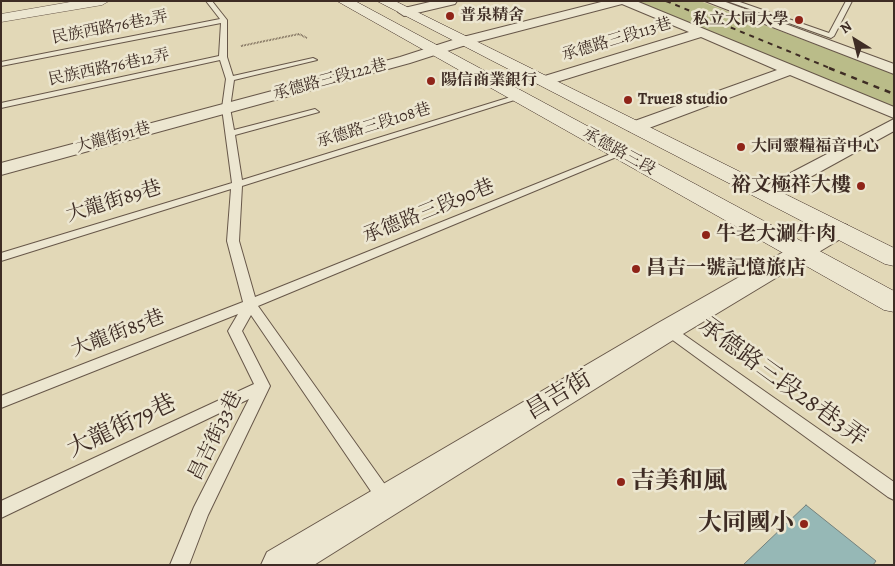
<!DOCTYPE html>
<html>
<head>
<meta charset="utf-8">
<style>
  body { margin:0 }
  #map { position:relative; width:895px; height:566px; overflow:hidden; background:#e2d8b7; font-family:Alegreya,serif }
  canvas { display:block }
  .frame { position:absolute; inset:0; border:2px solid #3e2c24; pointer-events:none }
  .north { position:absolute; left:830px; top:15px; width:50px; height:50px; -webkit-text-stroke:4px #ece6d0; paint-order:stroke; rotate:324deg; font-size:14px; font-weight:700; line-height:20px; text-align:center; color:#3e2c24 }
  .north::after { content:''; display:block; margin:auto; width:18px; height:22px; background:#3e2c24; clip-path:polygon(50% 0,100% 100%,50% 72%,0 100%) }
</style>
</head>
<body>
<div id="map">
<canvas width="895" height="566"></canvas>
<div class="frame"></div>
<div class="north">N</div>
</div>
<script>
const ctx = document.querySelector('canvas').getContext('2d');
ctx.lineJoin = 'round';
function fill(path, color) {
  ctx.fillStyle = color;
  ctx.fill(path, 'evenodd');
}
function toPath(rows) {
  const path = new Path2D();
  for (const r of rows) {
    path.moveTo(r[0], r[1]);
    for (let i = 2; i < r.length; i += 2) path.lineTo(r[i], r[i + 1]);
  }
  return path;
}
function stroke(path, color, width, dash) {
  ctx.strokeStyle = color;
  ctx.lineWidth = width;
  ctx.lineCap = dash ? 'butt' : 'round';
  ctx.setLineDash(dash || []);
  ctx.stroke(path);
}
function write(font, color, halo, rows, align = 'center') {
  ctx.font = font + ' Alegreya,"Noto Serif TC",serif';
  ctx.lineWidth = 5;
  ctx.setLineDash([]);
  ctx.textBaseline = 'middle';
  ctx.strokeStyle = halo;
  ctx.fillStyle = color;
  for (const [text, x, y, turn = 0] of rows) {
    ctx.save();
    ctx.translate(x, y);
    ctx.rotate((+turn || 0) * Math.PI / 180);
    ctx.textAlign = isNaN(turn) ? turn : align;
    if (halo) ctx.strokeText(text, 0, 0);
    ctx.fillText(text, 0, 0);
    ctx.restore();
  }
}
fill(toPath([
  [634,1,700,1,894,74,894,110]
]), '#babc89');
const water = toPath([
  [806,505,876,561,873,565,743,565,806,505]
]);
fill(water, '#96b8b6');
stroke(water, '#73807c', 1);
const service = toPath([
  [206,1,212,1,227,20,227,57,233,76,313,58,317,60,234,80,230,108,234,130,315,109,319,112,235,135,242,180,517,95,524,97,242,186,239,241,255,297,618,151,621,150,626,153,258,306,396,500,393,506,387,508,381,506,251,315,242,331,270,386,208,515,189,565,170,565,194,507,249,399,1,518,1,501,254,384,228,331,238,314,1,408,1,396,243,302,227,241,231,189,1,261,1,253,232,183,222,108,226,79,220,60,1,108,1,103,219,56,221,23,1,66,1,62,220,19,206,1],
  [727,1,737,1,829,33,846,1,852,1,834,36,831,38,727,1],
  [668,325,673,327,894,482,894,500,888,497,663,333,661,330,663,327,668,325]
]);
const minor = toPath([
  [434,1,457,1,455,4,404,16,398,12,400,9,434,1],
  [605,1,636,1,894,107,894,118,790,75,641,131,629,131,626,127,629,123,777,70,701,37,550,84,538,84,536,81,538,78,689,32,622,4,469,44,410,63,1,175,1,163,400,57,459,38,605,1],
  [705,1,723,1,894,64,894,74,705,1],
  [894,119,894,131,774,197,767,199,760,197,757,193,760,189,894,119],
  [839,223,847,225,850,230,847,235,678,337,314,565,261,565,267,552,658,323,831,225,839,223]
]);
const tertiary = toPath([
  [76,1,109,1,102,5,1,22,1,14,76,1]
]);
const secondary = toPath([
  [337,1,355,1,894,291,894,312,884,310,337,1],
  [377,1,395,1,894,248,894,266,885,264,377,1]
]);
stroke(service, '#675749', 2);
stroke(minor, '#675749', 2);
stroke(tertiary, '#675749', 1);
stroke(secondary, '#3e2c24', 1);
stroke(toPath([
  [241,46,299,34,307,38]
]), '#3e2c24', 2, [0.5, 1]);
fill(service, '#ece6d0');
fill(minor, '#ece6d0');
fill(tertiary, '#ece6d0');
fill(secondary, '#ece6d0');
stroke(toPath([
  [666,1,832,69]
]), '#3e2c24', 2, [5, 5]);
stroke(toPath([
  [829,68,894,94]
]), '#3e2c24', 2.5, [6, 6]);
for (const [x, y, r, color] of [
  [450,16,5,"#8f2418"],
  [799,20,5,"#8f2418"],
  [431,81,5,"#8f2418"],
  [628,100,5,"#8f2418"],
  [741,147,5,"#8f2418"],
  [861,186,5,"#8f2418"],
  [706,235,5,"#8f2418"],
  [636,269,5,"#8f2418"],
  [621,482,5,"#8f2418"],
  [804,524,5,"#8f2418"]
]) {
  const dot = new Path2D();
  dot.arc(x, y, r, 0, 2 * Math.PI);
  ctx.fillStyle = color;
  ctx.fill(dot);
  stroke(dot, '#ece6d0', 2);
}
write('bold 16px', '#3e2c24', '#ece6d0', [
  ["普泉精舍",460,16],
  ["私立大同大學",789,20,"right"],
  ["陽信商業銀行",441,81],
  ["True18 studio",638,100],
  ["大同靈糧福音中心",751,147]
], 'left');
write('16px', '#3e2c24', '#ece6d0', [
  ["民族西路76巷2弄",110,28,-11],
  ["承德路三段113巷",617,40,-17],
  ["民族西路76巷12弄",109,68,-12],
  ["承德路三段122巷",330,80,-15],
  ["承德路三段108巷",374,126,-17],
  ["大龍街91巷",113,138,-15],
  ["承德路三段",619,152,29]
]);
write('bold 20px', '#3e2c24', '#ece6d0', [
  ["裕文極祥大樓",851,186,"right"],
  ["牛老大涮牛肉",716,235],
  ["昌吉一號記憶旅店",646,269]
], 'left');
write('20px', '#3e2c24', '#ece6d0', [
  ["大龍街89巷",114,202,-17],
  ["承德路三段90巷",429,212,-22],
  ["大龍街85巷",118,334,-21],
  ["昌吉街33巷",216,436,-64]
]);
write('24px', '#3e2c24', '#ece6d0', [
  ["承德路三段28巷3弄",782,383,36],
  ["昌吉街",559,396,-31],
  ["大龍街79巷",122,427,-25]
]);
write('bold 24px', '#3e2c24', '#ece6d0', [
  ["吉美和風",631,482],
  ["大同國小",794,524,"right"]
], 'left');
</script>
</body>
</html>
